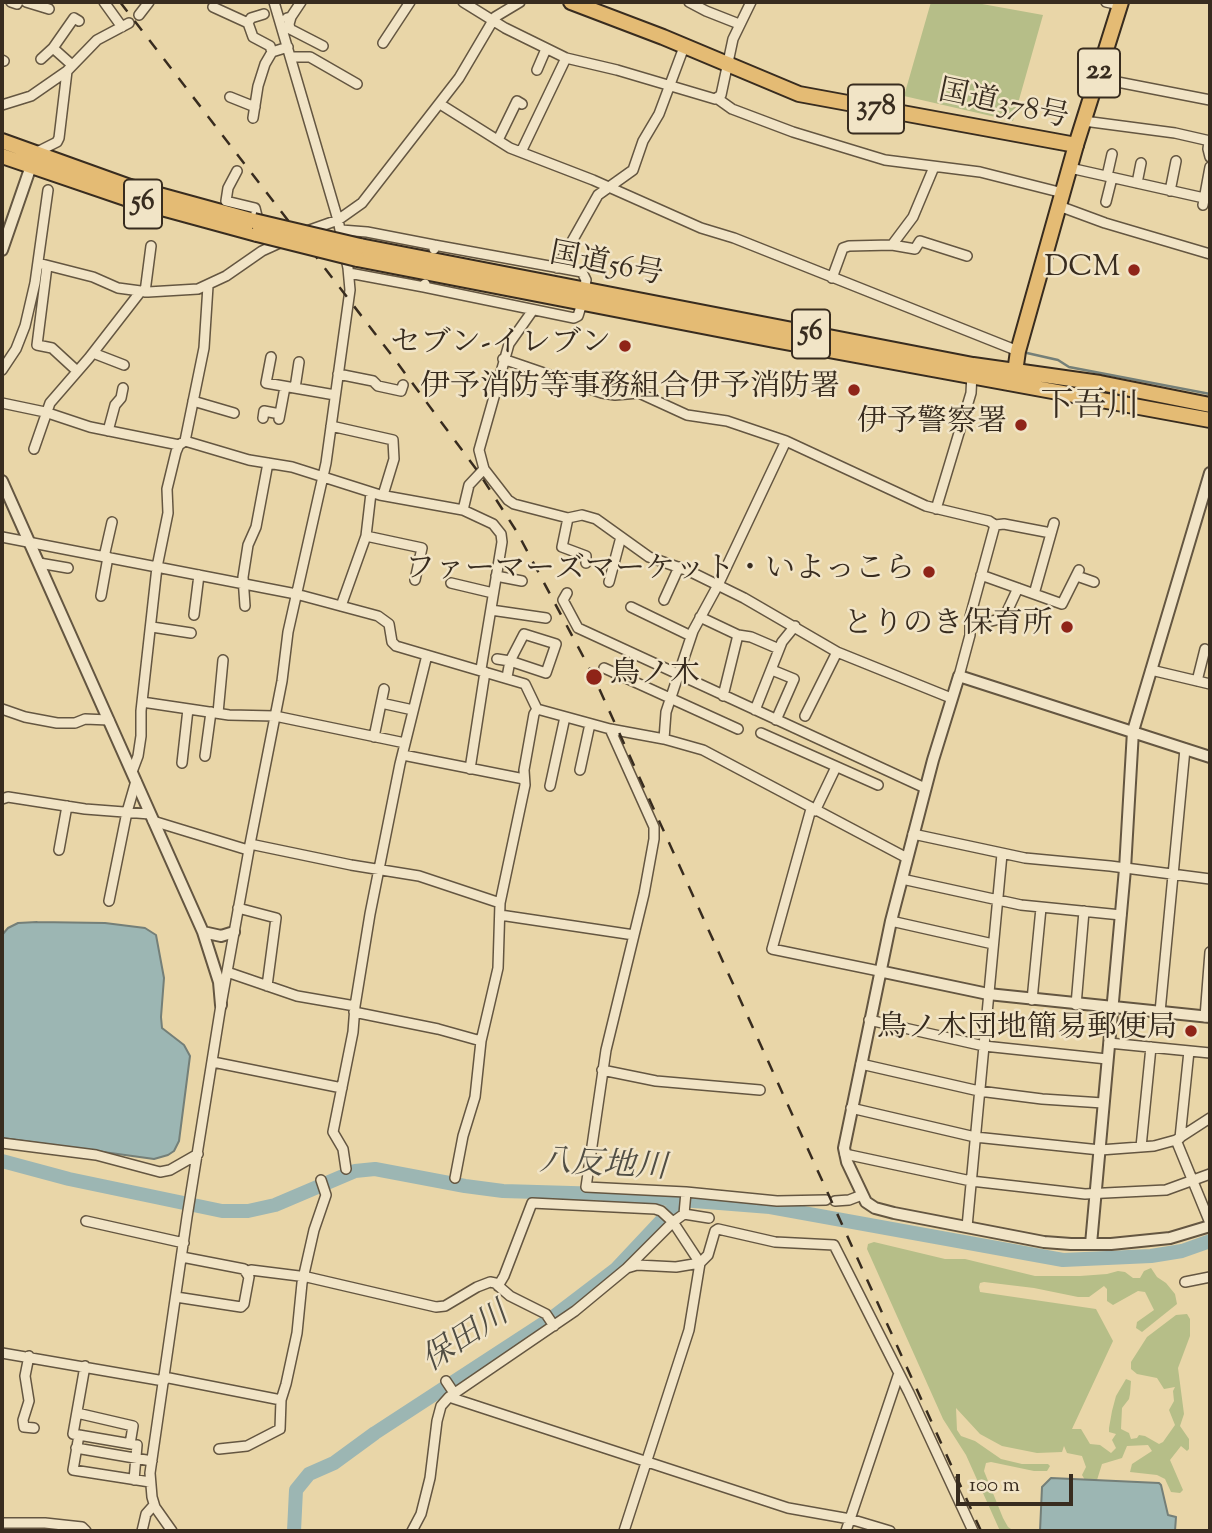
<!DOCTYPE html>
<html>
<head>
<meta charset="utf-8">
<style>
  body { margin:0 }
  #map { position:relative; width:1212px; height:1533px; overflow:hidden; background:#e9d6a8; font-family:"Sorts Mill Goudy",serif }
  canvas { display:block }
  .frame { position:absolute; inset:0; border:4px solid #382c1f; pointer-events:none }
  .scale { position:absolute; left:956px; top:1474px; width:117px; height:32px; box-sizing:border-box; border:4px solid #382c1f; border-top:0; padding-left:9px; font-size:21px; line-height:24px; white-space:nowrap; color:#382c1f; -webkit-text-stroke:5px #f1e4c6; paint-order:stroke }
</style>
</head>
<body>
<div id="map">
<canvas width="1212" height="1533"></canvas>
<div class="frame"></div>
<div class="scale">100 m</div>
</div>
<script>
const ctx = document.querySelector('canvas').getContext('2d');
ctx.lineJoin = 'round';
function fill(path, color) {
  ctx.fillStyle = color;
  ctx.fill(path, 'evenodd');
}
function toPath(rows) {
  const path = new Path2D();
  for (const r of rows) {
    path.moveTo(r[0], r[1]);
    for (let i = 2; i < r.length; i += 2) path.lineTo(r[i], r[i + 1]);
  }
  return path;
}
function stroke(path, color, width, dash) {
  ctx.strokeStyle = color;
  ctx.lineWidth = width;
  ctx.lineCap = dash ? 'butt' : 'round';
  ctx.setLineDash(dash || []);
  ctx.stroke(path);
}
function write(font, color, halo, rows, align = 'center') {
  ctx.font = font + ' "Sorts Mill Goudy","Noto Serif JP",serif';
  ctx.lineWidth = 5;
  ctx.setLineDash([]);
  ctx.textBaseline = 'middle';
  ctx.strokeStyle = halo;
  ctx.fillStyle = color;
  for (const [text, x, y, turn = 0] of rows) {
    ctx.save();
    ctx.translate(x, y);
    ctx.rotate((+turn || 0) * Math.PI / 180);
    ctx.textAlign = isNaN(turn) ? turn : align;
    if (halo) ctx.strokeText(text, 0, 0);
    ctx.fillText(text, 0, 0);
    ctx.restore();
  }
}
fill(toPath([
  [931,2,971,2,1043,15,1013,121,904,96],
  [874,1242,945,1259,965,1259,1035,1276,1080,1276,1107,1274,1118,1271,1125,1272,1133,1278,1140,1278,1144,1271,1151,1268,1157,1277,1166,1283,1175,1294,1177,1304,1142,1332,1136,1328,1137,1322,1154,1310,1145,1292,1138,1291,1113,1305,1107,1301,1107,1289,1104,1286,1089,1297,1078,1297,1034,1288,984,1282,980,1283,979,1287,980,1292,1096,1309,1113,1341,1072,1429,1081,1429,1090,1444,1100,1445,1111,1453,1116,1448,1112,1440,1116,1434,1109,1432,1109,1428,1112,1411,1116,1396,1126,1379,1131,1381,1130,1394,1129,1399,1122,1408,1121,1429,1129,1433,1131,1439,1137,1438,1139,1435,1145,1436,1159,1444,1163,1442,1175,1425,1169,1410,1174,1401,1173,1391,1175,1387,1164,1389,1157,1378,1137,1374,1131,1369,1131,1362,1147,1337,1176,1315,1187,1314,1190,1319,1190,1336,1178,1368,1184,1414,1180,1426,1189,1439,1189,1449,1187,1451,1181,1446,1170,1460,1183,1490,1180,1493,1171,1492,1165,1479,1157,1475,1130,1472,1132,1464,1152,1451,1148,1445,1127,1446,1122,1458,1102,1464,1097,1480,1085,1480,1082,1475,1086,1467,1082,1456,1067,1453,1064,1446,1062,1452,1037,1453,1002,1446,980,1434,956,1408,957,1430,961,1436,975,1441,1001,1459,1022,1464,1048,1464,1050,1466,1047,1471,1034,1471,991,1462,986,1463,984,1471,1003,1518,1008,1527,1014,1531,1000,1531,966,1455,943,1419,867,1249,868,1244]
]), '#b6be88');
const water = toPath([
  [37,922,105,923,145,928,156,935,164,978,161,1017,162,1028,184,1045,190,1056,179,1141,174,1151,168,1155,154,1159,2,1138,2,935,8,928,18,923,37,922],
  [1051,1478,1159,1483,1161,1485,1168,1515,1176,1517,1175,1531,1040,1531,1042,1487,1051,1478]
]);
fill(water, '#9cb6b3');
stroke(water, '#747f78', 2);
stroke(toPath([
  [1027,353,1058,360,1069,367,1210,394]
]), '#747f78', 2.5);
stroke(toPath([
  [2,1161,69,1179,222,1211,248,1211,275,1205,355,1171,375,1169,465,1186,503,1191,605,1194,770,1207,1063,1260,1151,1256,1182,1251,1210,1241],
  [294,1531,296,1490,309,1474,334,1463,375,1433,553,1317,616,1269,677,1204,687,1201]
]), '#9cb6b3', 14);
const minor = toPath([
  [11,2,17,4,18,2],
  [26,2,49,9],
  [104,2,122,27],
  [463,2,505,28,566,58,617,70,715,99,721,95,733,39,751,2],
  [689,2,706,11,739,24],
  [1106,2,1120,5],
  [213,7,248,23],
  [264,14,251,18,248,23,253,37,270,46,272,52],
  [139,15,149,2],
  [291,17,289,24,290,29,323,46],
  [287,18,291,17,301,2],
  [383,43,410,2],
  [53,48,72,65],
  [291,57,310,57,357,84],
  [41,59,53,48,74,18,79,21],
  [2,60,4,61],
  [537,70,546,49],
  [1097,78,1210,100],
  [230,97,255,107],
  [718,99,732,109,793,132,885,160,980,172,1063,193],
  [440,104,510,148,593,180,701,228,734,238,1018,351],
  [2,105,31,96,67,71,97,40,129,23],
  [253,118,258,86,265,64,272,52,288,47],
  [1084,121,1175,133,1210,141],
  [498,140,517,101,522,104],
  [1209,141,1208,149,1210,157],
  [521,152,566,58],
  [35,153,57,142,59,138,67,71],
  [1070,168,1204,198],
  [237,171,228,188,226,201,255,208,259,224],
  [1107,176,1112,154],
  [1137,183,1141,163],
  [1170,191,1176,161],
  [1106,202,1112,178],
  [1203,205,1210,167],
  [1059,206,1105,223,1210,254],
  [341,230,367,232,434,245],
  [307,231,338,220,362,203,459,78,495,17,520,2],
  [892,245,915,249,920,241,967,256],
  [38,263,93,277,118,288,148,292,198,289,226,276,262,251,284,241],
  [47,266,37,345,52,348,77,371],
  [557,268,598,195,633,170,643,141,659,114,684,47],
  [349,273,424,287],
  [832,278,843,248,849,246,892,245,913,217,934,167],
  [425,284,424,287,574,318,578,316,582,303,586,280,582,272,434,245,434,249],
  [145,292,151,246],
  [533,310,509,344,479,450,484,469,508,500,514,504,568,518,582,515,596,519,649,557,689,571,744,598,837,652,951,698],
  [93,353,124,365],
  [271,357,266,383,335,395],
  [503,359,602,393,615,395,639,393,687,415,727,421,786,441,926,506,989,521,995,525,970,617,970,635,959,676],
  [2,370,16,349,25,326,35,283,48,190],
  [338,374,373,381,378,386,401,391,403,385],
  [295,388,299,362],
  [193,401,234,413],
  [2,403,45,412,90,427,179,445],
  [263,418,264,411,280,414],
  [279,419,285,387],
  [331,426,393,440,394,459,383,495],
  [108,431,115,405,121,398,123,388],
  [185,441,249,460,292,467,380,495,463,510,493,524,501,534,502,542,481,669],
  [34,449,50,403,89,358,141,291],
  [936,509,971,393,972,374],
  [463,510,469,485,484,469],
  [568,518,562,547,586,556,586,563],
  [995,525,1004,524,1051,533],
  [366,536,422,548,415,580],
  [2,537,296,594,378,616,389,624,392,642,396,646,525,684,537,709,610,729,664,739,703,750,907,858],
  [104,557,112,522],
  [39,563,68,568],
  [981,575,1062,604,1079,570],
  [496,576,522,581],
  [1077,576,1094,582],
  [609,582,621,537],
  [451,583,493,593],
  [567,593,563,600,578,628,925,788],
  [1034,594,1054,523],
  [101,596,108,557],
  [664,600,679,567],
  [245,606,243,577,248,545,256,527,268,463],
  [341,606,366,536,371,493],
  [631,607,691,636],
  [491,610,546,618],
  [194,615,199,575],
  [700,617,738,635,751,637,779,649],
  [971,626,1004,618,1018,588],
  [152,627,191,633],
  [497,659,510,661,546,673,556,644,524,634,510,661,507,677],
  [604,668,738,729],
  [772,670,794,679,776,720],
  [1151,670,1210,684],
  [1197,681,1205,649],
  [723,696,738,635],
  [142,702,229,715,275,716,405,743],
  [381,703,413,710],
  [2,709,25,717,57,723,75,723,85,719,109,720],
  [755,710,782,642,795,626],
  [218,713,223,660],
  [805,716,837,652],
  [610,729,654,827,654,839,644,894,606,1050,586,1187,686,1192,777,1201,826,1200],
  [761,733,878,785],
  [374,737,384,689],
  [664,739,666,712,693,631,718,585,786,441],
  [403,755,524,779],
  [205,756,211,712],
  [182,763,188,709],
  [470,769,485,672],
  [580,770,590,724],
  [132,772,138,756,141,736,141,711,157,567,168,513,167,489,176,452,179,445,185,441,204,348,208,286],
  [550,786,565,717],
  [2,799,8,797,85,809,150,814],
  [811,809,772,949,879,971],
  [815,811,836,767],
  [153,821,248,850],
  [913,834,1025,858,1110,866,1210,879],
  [250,844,351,865,419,876,500,903],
  [59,850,67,806],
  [902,879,1021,905,1121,915],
  [109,901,127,812,136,781],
  [238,908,276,918,267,986],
  [500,915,634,935],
  [891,921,993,944],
  [227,972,297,996,355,1006],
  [1032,1000,1041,908],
  [1076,1005,1084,911],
  [354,1012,438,1029,481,1041],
  [1160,1012,1185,749],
  [1205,1017,1210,952],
  [869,1020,984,1046,1107,1059],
  [1109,1043,1210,1053],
  [213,1062,342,1088],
  [861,1064,979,1091,1042,1099,1103,1103],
  [602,1070,656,1081,760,1090],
  [851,1108,975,1137,1100,1150,1154,1146,1176,1140,1210,1118],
  [1180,1138,1189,1051],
  [1176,1140,1210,1223],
  [2,1143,96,1155,160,1172,170,1170,198,1154],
  [1141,1147,1151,1047],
  [845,1154,971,1181,1085,1194,1166,1190,1210,1174],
  [346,1169,343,1149,333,1132,353,1032,355,1006,370,914,400,764,427,655],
  [455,1178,463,1136,475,1097,481,1041,498,968,500,903,525,785,524,770,534,714,537,709],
  [835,1201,849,1200,862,1195],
  [684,1214,686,1192],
  [86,1221,184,1243],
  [967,1227,1002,854],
  [627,1268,673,1222,700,1263,708,1255,715,1231,718,1229,775,1242,834,1245,909,1393,973,1531],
  [247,1271,251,1270,307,1277,436,1307,445,1306,477,1287,490,1282,495,1283,510,1296,546,1314,554,1326],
  [1185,1282,1210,1277],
  [498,1286,504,1276,532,1203,655,1209,661,1211,673,1222,684,1214,709,1218],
  [176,1297,241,1307,244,1304,249,1277,244,1269,182,1257],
  [2,1353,164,1381],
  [29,1356,25,1376,29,1401,23,1420,24,1427,34,1428],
  [85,1366,73,1434,137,1445,134,1480],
  [164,1377,281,1400],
  [446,1381,454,1393],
  [449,1397,575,1311,627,1268,637,1265,676,1267,700,1263,689,1330,624,1531],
  [77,1413,133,1426,130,1444],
  [79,1435,73,1470,150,1482],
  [76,1448,152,1461],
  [219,1449,247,1446,280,1429,281,1400,286,1384,297,1333,302,1283,314,1230,326,1195,321,1180],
  [2,1523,45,1523,82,1527,86,1531],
  [142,1531,146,1514,154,1505],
  [172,1531,155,1507,152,1497,150,1473,187,1217,221,1005,250,844,282,681,288,632,326,463,350,290,348,268,338,220,274,2],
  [412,1531,421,1514,430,1478,437,1421,441,1406,449,1397,788,1508,850,1519,890,1531],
  [846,1531,898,1376]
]);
const tertiary = toPath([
  [2,250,31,166],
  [2,481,203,932,219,982,221,1005],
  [1210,757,959,676,933,760,891,921,844,1148,847,1162,866,1202,875,1208,894,1213,1044,1242,1071,1244,1111,1244,1170,1238,1210,1226],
  [203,932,221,936,234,932],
  [879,971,988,994,1210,1017],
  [1091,1244,1125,869,1133,731,1210,473]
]);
const primary = toPath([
  [1076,145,1121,2]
]);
const trunk = toPath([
  [571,2,663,37,799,94,1076,145,1018,351,1014,379],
  [2,141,130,187,254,221],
  [2,156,125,198,257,234],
  [360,246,973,365,1100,383,1210,405],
  [357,259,774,340,1210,420]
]);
stroke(minor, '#645641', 12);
stroke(tertiary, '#645641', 14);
stroke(primary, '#382c1f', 18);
stroke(trunk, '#382c1f', 18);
stroke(minor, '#f1e4c6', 9);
stroke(tertiary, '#f1e4c6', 10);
stroke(primary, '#e4bb74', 14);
stroke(trunk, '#e4bb74', 14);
stroke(toPath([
  [120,2,390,353,479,473,517,532,593,675,981,1531]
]), '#382c1f', 2.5, [12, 12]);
const trunkBridge = toPath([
  [254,221,360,246],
  [257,234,357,259]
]);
stroke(trunkBridge, '#382c1f', 18, []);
stroke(trunkBridge, '#e4bb74', 14);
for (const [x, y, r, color] of [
  [1134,270,7,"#8f2418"],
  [625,346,7,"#8f2418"],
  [854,390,7,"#8f2418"],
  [1021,425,7,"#8f2418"],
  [929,572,7,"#8f2418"],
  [1067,627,7,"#8f2418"],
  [594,677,9,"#8f2418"],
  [1191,1031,7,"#8f2418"]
]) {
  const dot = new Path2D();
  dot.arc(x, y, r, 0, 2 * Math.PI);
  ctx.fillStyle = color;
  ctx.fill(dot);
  stroke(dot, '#f1e4c6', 2.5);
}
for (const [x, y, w] of [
  [1099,73,42],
  [876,109,56],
  [143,204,38],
  [811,334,38]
]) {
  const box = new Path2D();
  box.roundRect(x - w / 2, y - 24.5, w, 49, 5);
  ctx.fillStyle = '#f1e4c6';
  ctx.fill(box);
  stroke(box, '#382c1f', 2);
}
write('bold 28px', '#382c1f', null, [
  ["22",1099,73],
  ["378",876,109],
  ["56",143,204],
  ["56",811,334]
]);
write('30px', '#382c1f', '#f1e4c6', [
  ["国道378号",1003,107,12],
  ["国道56号",606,267,11]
]);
write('30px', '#382c1f', '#f1e4c6', [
  ["DCM",1120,270],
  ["セブン-イレブン",611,346],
  ["伊予消防等事務組合伊予消防署",840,390],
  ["伊予警察署",1007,425],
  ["ファーマーズマーケット・いよっこら",915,572],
  ["とりのき保育所",1053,627],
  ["鳥ノ木",610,677,"left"],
  ["鳥ノ木団地簡易郵便局",1177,1031]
], 'right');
write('italic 32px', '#514e44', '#f1e4c6', [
  ["八反地川",603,1168,3],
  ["保田川",467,1340,-34]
]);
write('33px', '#382c1f', '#f1e4c6', [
  ["下吾川",1090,409]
]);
</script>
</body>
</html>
